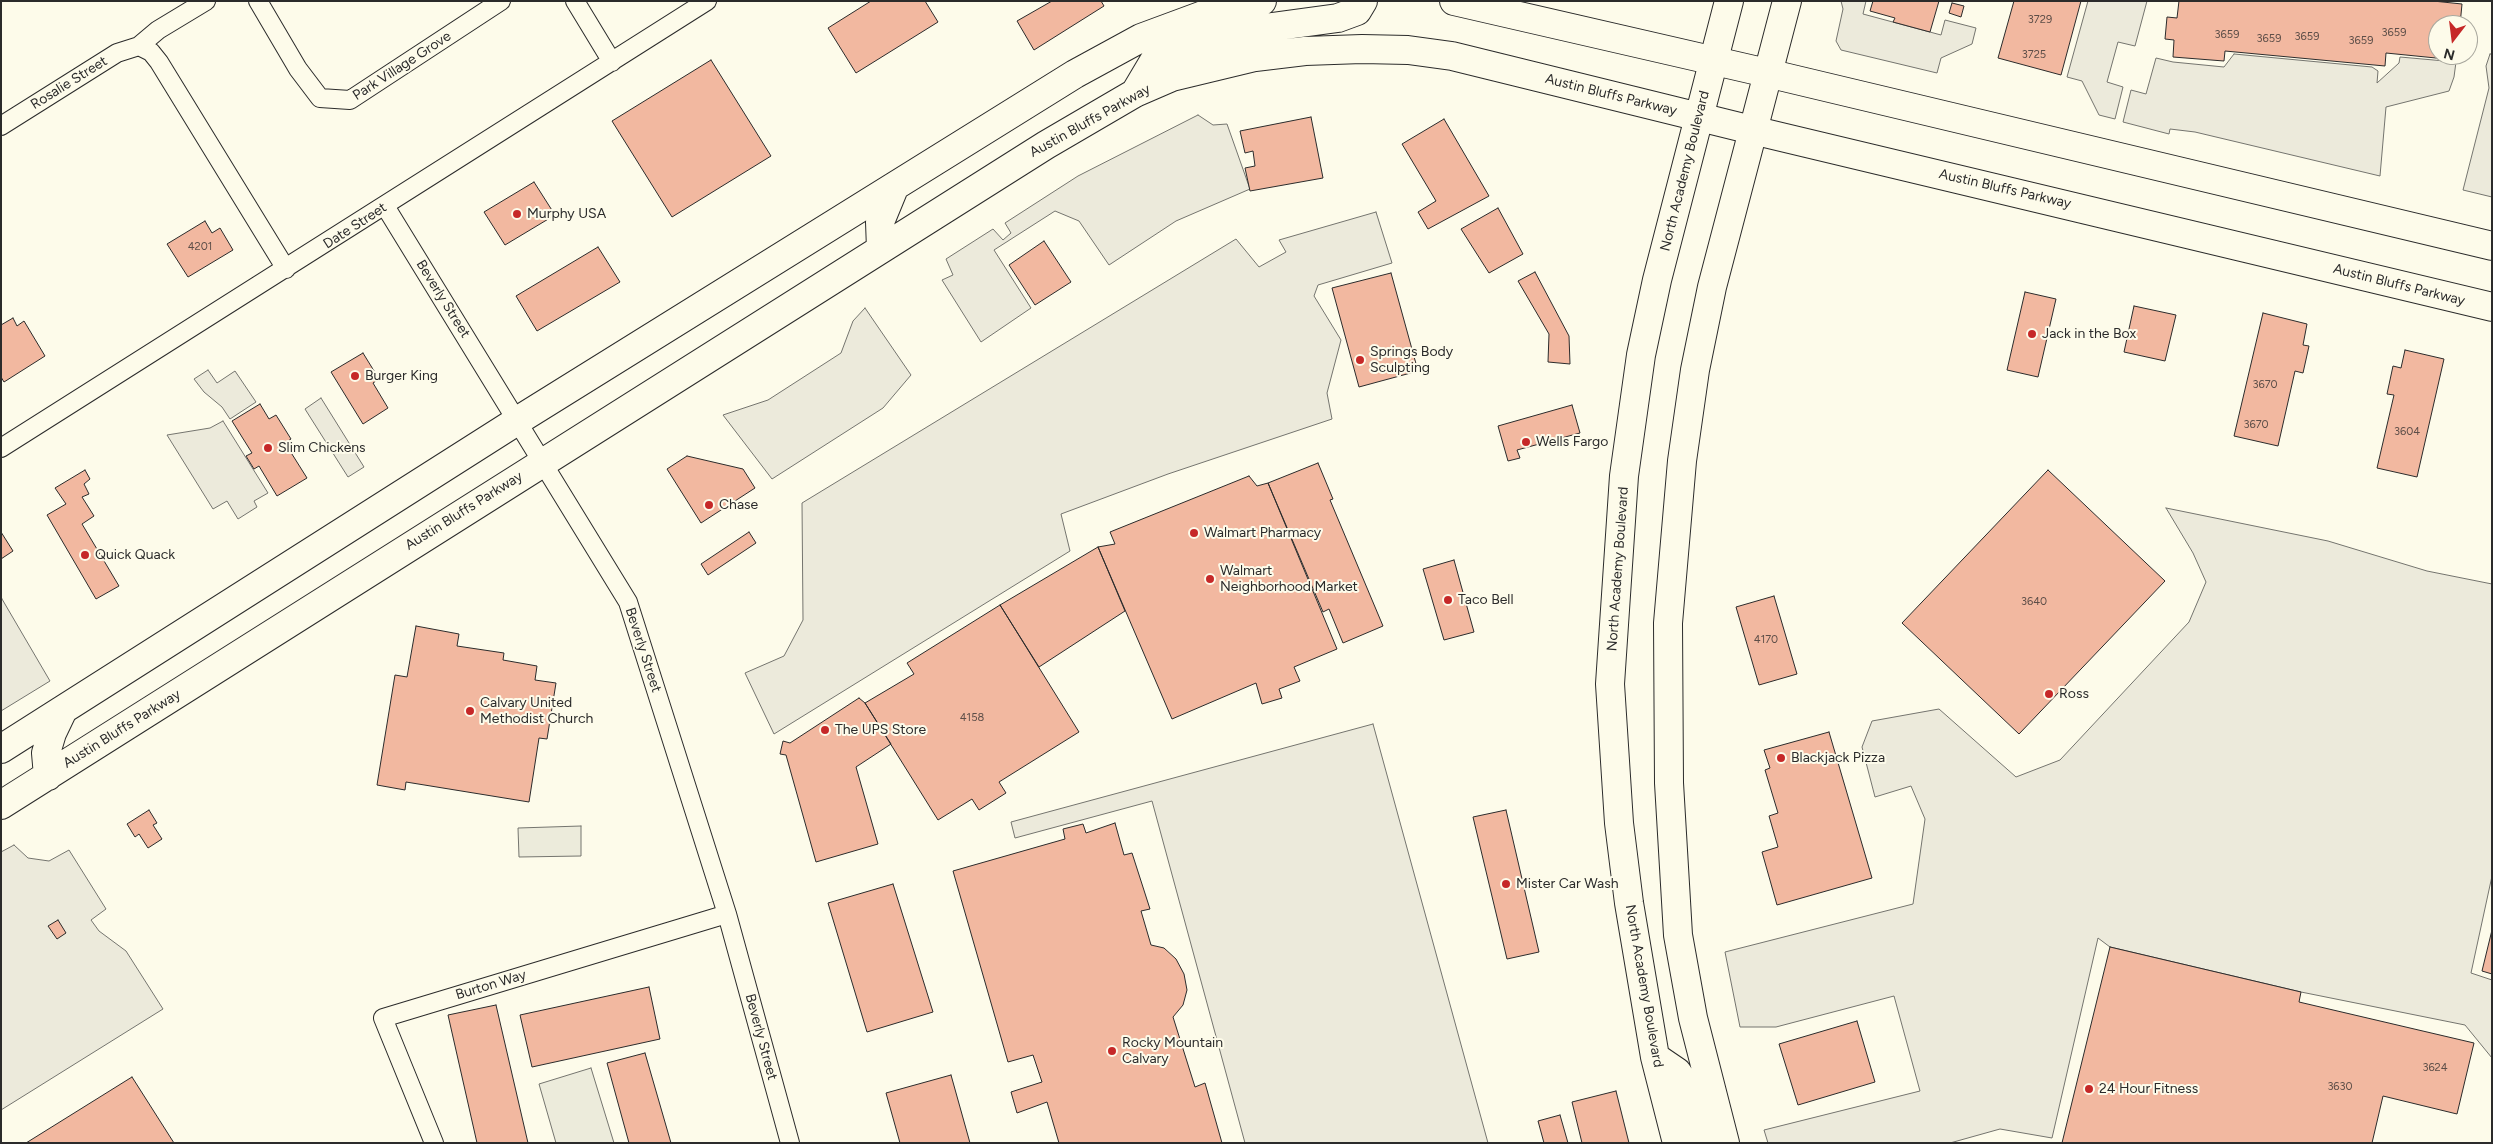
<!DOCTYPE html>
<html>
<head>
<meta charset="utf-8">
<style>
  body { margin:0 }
  #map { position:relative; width:2493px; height:1144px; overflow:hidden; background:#fdfbea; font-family:Figtree,sans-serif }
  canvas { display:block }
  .frame { position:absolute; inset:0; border:2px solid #2b2b2b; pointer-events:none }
  .north { position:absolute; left:2428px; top:15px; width:50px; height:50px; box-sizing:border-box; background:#fdfbea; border:1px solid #a9a89e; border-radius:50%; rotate:195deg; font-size:14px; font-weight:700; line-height:20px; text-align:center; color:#2b2b2b }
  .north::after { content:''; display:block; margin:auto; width:18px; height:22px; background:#c62828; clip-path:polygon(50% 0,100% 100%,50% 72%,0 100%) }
</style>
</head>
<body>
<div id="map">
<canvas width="2493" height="1144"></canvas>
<div class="frame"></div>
<div class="north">N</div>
</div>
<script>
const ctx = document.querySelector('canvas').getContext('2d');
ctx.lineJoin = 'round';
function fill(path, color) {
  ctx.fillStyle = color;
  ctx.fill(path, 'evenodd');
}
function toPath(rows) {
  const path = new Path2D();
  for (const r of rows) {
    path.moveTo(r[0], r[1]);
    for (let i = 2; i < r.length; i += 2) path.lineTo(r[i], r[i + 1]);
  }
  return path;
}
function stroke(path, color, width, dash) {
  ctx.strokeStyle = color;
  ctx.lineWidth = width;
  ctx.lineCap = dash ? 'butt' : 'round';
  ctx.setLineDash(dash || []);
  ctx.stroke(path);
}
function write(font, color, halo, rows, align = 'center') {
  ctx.font = font + ' Figtree,sans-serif';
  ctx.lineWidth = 4;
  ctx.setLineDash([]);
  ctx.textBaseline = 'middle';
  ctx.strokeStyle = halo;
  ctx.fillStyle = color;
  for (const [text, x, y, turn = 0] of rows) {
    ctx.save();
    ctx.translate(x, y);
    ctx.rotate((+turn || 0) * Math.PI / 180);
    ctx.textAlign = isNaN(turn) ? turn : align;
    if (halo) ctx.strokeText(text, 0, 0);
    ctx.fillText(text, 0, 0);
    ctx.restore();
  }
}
const green = toPath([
  [581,826,581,856,519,857,518,828,581,826],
  [591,1068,614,1143,556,1143,539,1084,591,1068]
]);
fill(green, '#ecebdb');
stroke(green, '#74746e', 1);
const parking = toPath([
  [1841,1,1866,1,1863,14,1941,35,1945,20,1976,28,1972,44,1941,58,1937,73,1841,50,1836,41,1843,9,1841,1],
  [2088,1,2147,1,2135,46,2118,42,2107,82,2123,87,2115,119,2099,115,2082,81,2067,77,2088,1],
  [2234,54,2372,67,2378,71,2377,83,2399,63,2400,57,2456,62,2454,77,2449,91,2386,107,2380,176,2195,132,2170,129,2169,134,2123,122,2131,90,2146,94,2156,58,2173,62,2224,67,2234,54],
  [2490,54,2492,54,2492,197,2463,190,2489,88,2486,66,2490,54],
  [1198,115,1213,125,1227,124,1250,189,1176,221,1109,265,1079,221,1055,211,994,250,1031,308,981,342,942,280,953,275,946,259,993,229,1003,240,1011,233,1005,223,1078,176,1198,115],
  [1376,212,1392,263,1318,285,1314,296,1341,340,1327,393,1332,419,1168,474,1061,514,1070,551,774,734,745,673,784,656,803,620,802,503,1236,239,1259,267,1286,252,1279,240,1376,212],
  [865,308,911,375,883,408,772,479,723,415,768,400,841,353,853,321,865,308],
  [208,370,217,383,235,371,256,402,230,419,222,407,204,392,194,379,208,370],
  [321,398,364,467,348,477,305,409,321,398],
  [223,421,268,493,254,501,257,507,238,519,227,501,213,509,167,435,210,428,223,421],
  [2166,508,2328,541,2427,571,2492,584,2492,876,2471,973,2492,980,2492,1058,2465,1025,2301,992,2110,947,2098,938,2052,1138,2000,1129,1950,1143,1768,1143,1764,1130,1920,1091,1894,996,1776,1027,1740,1027,1725,952,1913,904,1925,819,1911,786,1875,797,1862,747,1872,721,1939,709,2016,777,2060,760,2189,622,2206,582,2193,553,2166,508],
  [2,599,50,681,1,711,1,600,2,599],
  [1373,724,1488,1143,1245,1143,1152,801,1015,838,1011,822,1373,724],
  [14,845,28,858,49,861,69,850,106,909,91,920,99,931,126,951,163,1009,1,1110,1,852,14,845]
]);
fill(parking, '#eceadb');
stroke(parking, '#74746e', 1);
const building = toPath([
  [871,1,925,1,938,22,856,73,828,28,871,1],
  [1052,1,1101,1,1104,6,1034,50,1017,21,1052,1],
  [1873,1,1939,1,1930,32,1893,22,1895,18,1870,11,1873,1],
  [2014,1,2081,1,2061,75,1998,58,2014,1],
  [2179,1,2433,1,2462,4,2460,25,2438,25,2438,55,2457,55,2456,60,2386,53,2385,66,2225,51,2224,61,2173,57,2174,40,2165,39,2167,17,2177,18,2179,1],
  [1952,3,1964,6,1961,17,1949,13,1952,3],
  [711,60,771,156,672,217,612,121,711,60],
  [1311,117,1323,178,1250,191,1245,168,1255,166,1253,151,1245,153,1240,131,1311,117],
  [1444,119,1489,196,1428,229,1418,212,1436,201,1402,144,1444,119],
  [534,182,555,215,505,245,484,212,534,182],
  [1498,208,1523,254,1489,273,1461,229,1498,208],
  [205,221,212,233,220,228,233,250,188,277,167,244,205,221],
  [1044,241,1071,282,1035,305,1009,265,1044,241],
  [598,247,620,282,537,331,516,296,598,247],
  [1535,272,1569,336,1570,364,1548,362,1549,334,1518,281,1535,272],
  [1391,273,1418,371,1359,387,1332,288,1391,273],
  [2025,292,2056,299,2038,377,2007,370,2025,292],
  [2134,306,2176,315,2165,361,2124,352,2134,306],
  [2263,313,2307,324,2303,345,2309,346,2303,373,2295,371,2278,446,2234,436,2263,313],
  [13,318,17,326,24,321,45,356,4,382,1,377,1,325,13,318],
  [2405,350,2444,359,2417,477,2377,468,2394,395,2387,394,2393,366,2401,368,2405,350],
  [363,353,379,379,373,383,388,408,363,424,331,372,363,353],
  [260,404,269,419,276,415,291,439,285,443,307,478,277,496,259,466,254,469,246,456,252,453,232,421,260,404],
  [1572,405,1580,433,1517,450,1520,458,1508,461,1498,426,1572,405],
  [687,456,743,469,755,488,701,523,667,469,687,456],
  [1318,463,1333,499,1330,500,1383,626,1343,643,1329,609,1323,612,1268,483,1318,463],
  [85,470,90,479,84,484,89,494,82,497,94,516,82,524,119,586,96,599,47,515,66,504,55,488,85,470],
  [2048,470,2165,581,2019,734,1902,623,2048,470],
  [1249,476,1257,486,1268,483,1337,649,1294,667,1300,681,1279,689,1282,698,1262,704,1256,683,1172,719,1098,547,1115,544,1110,532,1249,476],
  [1,532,13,551,1,559,1,532],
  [749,532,756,543,708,575,701,564,749,532],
  [1098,547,1125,611,1039,667,1000,605,1098,547],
  [1454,560,1474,632,1444,640,1423,569,1454,560],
  [1774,596,1797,674,1759,685,1736,607,1774,596],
  [1000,605,1079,732,999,782,1006,793,979,810,972,799,938,820,865,703,914,674,907,663,1000,605],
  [416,626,459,634,457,646,504,653,503,660,537,666,535,680,556,683,547,739,539,738,529,802,406,782,405,790,377,785,395,675,407,677,416,626],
  [859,698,865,703,891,744,856,767,878,844,816,862,786,755,780,754,783,741,790,743,859,698],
  [1829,732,1872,878,1777,905,1762,852,1778,847,1769,816,1778,813,1765,770,1770,768,1764,750,1829,732],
  [149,810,157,823,153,825,162,839,148,848,139,834,135,837,127,824,149,810],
  [1506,810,1539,952,1507,959,1473,817,1506,810],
  [1115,823,1124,855,1132,853,1150,909,1141,911,1151,945,1164,948,1176,959,1184,974,1187,990,1183,1005,1173,1017,1195,1087,1205,1083,1222,1143,1059,1143,1047,1102,1017,1113,1011,1092,1042,1082,1033,1055,1008,1062,953,871,1065,839,1063,829,1083,824,1086,833,1115,823],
  [893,884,933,1012,867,1032,828,903,893,884],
  [58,920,66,933,57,939,48,926,58,920],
  [2492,930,2492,974,2482,971,2492,930],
  [2110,947,2301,992,2299,1002,2474,1043,2457,1114,2383,1096,2372,1143,2062,1143,2110,947],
  [649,987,660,1039,532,1067,520,1015,649,987],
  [496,1005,528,1143,477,1143,448,1015,496,1005],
  [1857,1021,1875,1082,1798,1105,1779,1044,1857,1021],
  [645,1053,671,1143,629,1143,607,1063,645,1053],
  [951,1075,970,1143,900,1143,886,1093,951,1075],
  [132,1077,174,1143,26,1143,132,1077],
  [1616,1091,1629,1143,1582,1143,1572,1102,1616,1091],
  [1560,1115,1568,1143,1544,1143,1538,1121,1560,1115]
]);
fill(building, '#f2b8a0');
stroke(building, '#2b2b2b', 1);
const street = toPath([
  [258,1,298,69,320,98,350,100,501,1],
  [575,1,612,62],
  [139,46,151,52,159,62,286,269],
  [1,126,117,53,139,46,158,30,206,1],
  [385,206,628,602,727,914,790,1143],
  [1,448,707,1],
  [434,1143,383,1018,727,914]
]);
const primary = toPath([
  [1454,1,1767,73,2492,246],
  [1135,93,1154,61,1209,41,1257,29,1338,18,1357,11,1363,1],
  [881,249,880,222,894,188],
  [1,749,517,421,1075,74,1141,38,1206,14,1262,1],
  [48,776,46,753,52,733,63,710],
  [1,805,1046,145,1135,93,1172,77,1255,57,1305,51,1362,49,1408,50,1452,56,1752,130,2492,307]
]);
const highway = toPath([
  [1655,1057,1677,1072,1685,1084,1702,1143],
  [1677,1143,1655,1057,1629,903,1619,823,1610,684,1624,476,1641,355,1657,280,1729,1],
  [1725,1143,1693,1018,1678,935,1669,783,1668,623,1682,461,1695,370,1712,287,1787,1]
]);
stroke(street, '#2b2b2b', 20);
stroke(primary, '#2b2b2b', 30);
stroke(highway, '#2b2b2b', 30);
stroke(street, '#fdfbea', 18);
stroke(primary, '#fdfbea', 28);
stroke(highway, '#fdfbea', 28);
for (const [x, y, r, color] of [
  [517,214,5,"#c62828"],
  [2032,334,5,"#c62828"],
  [1360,360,5,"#c62828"],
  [355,376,5,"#c62828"],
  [1526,442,5,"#c62828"],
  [268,448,5,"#c62828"],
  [709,505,5,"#c62828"],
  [1194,533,5,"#c62828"],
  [85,555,5,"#c62828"],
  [1210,579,5,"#c62828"],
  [1448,600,5,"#c62828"],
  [2049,694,5,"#c62828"],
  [470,711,5,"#c62828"],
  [825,730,5,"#c62828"],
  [1781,758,5,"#c62828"],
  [1506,884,5,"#c62828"],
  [1112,1051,5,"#c62828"],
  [2089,1089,5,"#c62828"]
]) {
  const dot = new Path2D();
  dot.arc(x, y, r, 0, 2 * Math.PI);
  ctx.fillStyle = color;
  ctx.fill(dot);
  stroke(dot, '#fdfbea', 2);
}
write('11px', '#5d4e48', null, [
  ["3729",2040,20],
  ["3659",2394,33],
  ["3659",2227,35],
  ["3659",2307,37],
  ["3659",2269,39],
  ["3659",2361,41],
  ["3725",2034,55],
  ["4201",200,247],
  ["3670",2265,385],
  ["3670",2256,425],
  ["3604",2407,432],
  ["3640",2034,602],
  ["4170",1766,640],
  ["4158",972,718],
  ["3624",2435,1068],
  ["3630",2340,1087]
]);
write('14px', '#2b2b2b', '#fdfbea', [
  ["Park Village Grove",402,66,-33],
  ["Rosalie Street",69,83,-32],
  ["Austin Bluffs Parkway",1611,95,14],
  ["Austin Bluffs Parkway",1090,121,-29],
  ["North Academy Boulevard",1685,171,-76],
  ["Austin Bluffs Parkway",2005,189,13],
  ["Date Street",355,226,-33],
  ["Austin Bluffs Parkway",2399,285,14],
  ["Beverly Street",443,299,58],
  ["Austin Bluffs Parkway",464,511,-32],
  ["North Academy Boulevard",1618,569,-86],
  ["Beverly Street",643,650,72],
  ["Austin Bluffs Parkway",122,729,-32],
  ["Burton Way",491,985,-17],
  ["North Academy Boulevard",1644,986,80],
  ["Beverly Street",761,1037,75]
]);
write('14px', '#2b2b2b', '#fdfbea', [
  ["Murphy USA",527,214],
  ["Jack in the Box",2042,334],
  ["Springs Body",1370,352],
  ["Sculpting",1370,368],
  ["Burger King",365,376],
  ["Wells Fargo",1536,442],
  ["Slim Chickens",278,448],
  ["Chase",719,505],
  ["Walmart Pharmacy",1204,533],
  ["Quick Quack",95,555],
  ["Walmart",1220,571],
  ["Neighborhood Market",1220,587],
  ["Taco Bell",1458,600],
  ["Ross",2059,694],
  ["Calvary United",480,703],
  ["Methodist Church",480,719],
  ["The UPS Store",835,730],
  ["Blackjack Pizza",1791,758],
  ["Mister Car Wash",1516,884],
  ["Rocky Mountain",1122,1043],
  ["Calvary",1122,1059],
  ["24 Hour Fitness",2099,1089]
], 'left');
</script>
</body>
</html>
